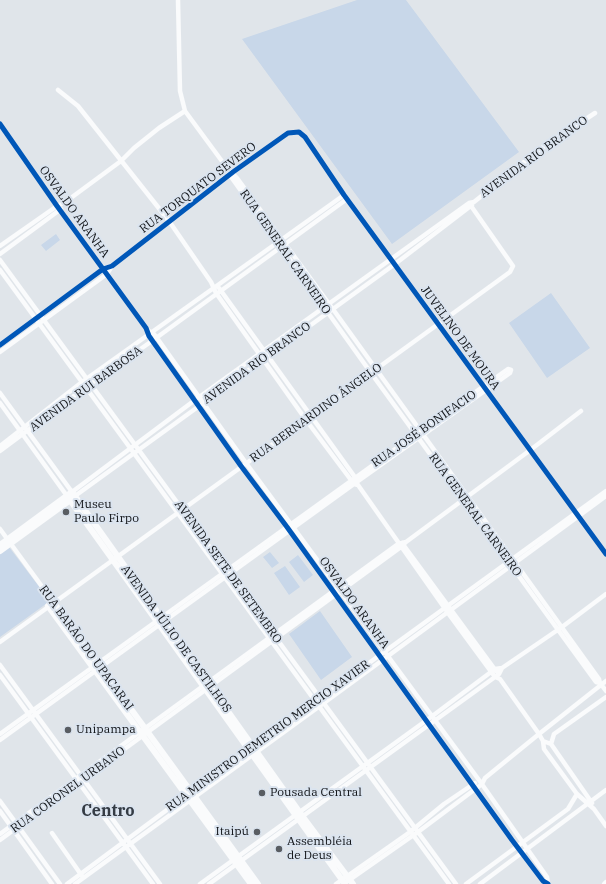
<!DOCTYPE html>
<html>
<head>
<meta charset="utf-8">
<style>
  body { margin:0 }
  canvas { display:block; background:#e0e5ea }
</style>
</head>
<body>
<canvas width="606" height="884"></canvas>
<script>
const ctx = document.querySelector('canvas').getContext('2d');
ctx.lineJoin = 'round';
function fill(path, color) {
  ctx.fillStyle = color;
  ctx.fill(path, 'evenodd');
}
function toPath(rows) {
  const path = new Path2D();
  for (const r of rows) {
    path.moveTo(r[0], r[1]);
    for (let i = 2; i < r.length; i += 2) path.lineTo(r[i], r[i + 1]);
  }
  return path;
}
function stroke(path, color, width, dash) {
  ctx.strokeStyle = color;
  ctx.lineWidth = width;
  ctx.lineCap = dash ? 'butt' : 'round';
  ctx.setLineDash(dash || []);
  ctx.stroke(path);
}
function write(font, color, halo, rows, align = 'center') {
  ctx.font = font + ' "IBM Plex Serif",serif';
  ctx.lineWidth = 4;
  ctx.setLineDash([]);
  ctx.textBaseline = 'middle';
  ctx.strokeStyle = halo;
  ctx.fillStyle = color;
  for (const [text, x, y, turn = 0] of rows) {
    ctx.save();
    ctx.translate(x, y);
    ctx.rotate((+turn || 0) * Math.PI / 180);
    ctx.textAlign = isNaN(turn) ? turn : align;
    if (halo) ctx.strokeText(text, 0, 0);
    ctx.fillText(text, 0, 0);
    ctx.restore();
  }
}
fill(toPath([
  [357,0,406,0,519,152,392,244,242,39],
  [56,234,60,240,46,251,41,245],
  [551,293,590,348,547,378,509,323],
  [9,547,50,601,0,637,0,554],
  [270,552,279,563,272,568,263,557],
  [298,555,313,575,304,582,289,562],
  [285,566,300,587,289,595,274,573],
  [320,611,352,657,321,680,289,634]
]), '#c8d7e9');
stroke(toPath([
  [178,0,180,91,185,111,227,168,237,178,335,312,599,679,600,683],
  [58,90,78,106,169,221,211,282,216,293,306,420,354,484,358,485,448,613,495,677,500,679,539,734,543,741,544,749,577,794,594,809,606,826],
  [0,124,57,206,146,328,149,336,241,466,287,527,512,840,543,881,548,884],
  [229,174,371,373,596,682,600,683,606,691],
  [0,246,57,206,64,203,121,161,134,148,159,128,185,111],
  [0,254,61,209],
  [0,260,456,884],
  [0,270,449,884],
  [219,288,357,480],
  [147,330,153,333,157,338,246,463,479,780,547,877,548,883],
  [0,345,103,269,112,266,233,172,288,133,299,132,305,137,344,195,606,554],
  [0,352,107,274,112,266],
  [0,393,72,492,195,400,469,203,474,202,539,150,595,113],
  [0,403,67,496],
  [0,446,82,382,344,195],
  [0,451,86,387,152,341,347,199],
  [75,496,395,264,472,205],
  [0,529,54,603],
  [402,543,496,671],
  [0,642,510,272,513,266,469,203],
  [0,665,160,884],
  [0,675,153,884],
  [0,734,416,434,508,369,511,370],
  [0,740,354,484,510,373,511,370],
  [543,741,551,744,592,803],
  [551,744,554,734,606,697],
  [0,801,60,884],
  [0,811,52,884],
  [52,833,82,876],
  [0,834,398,544,406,542],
  [0,840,401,547,406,542,529,451,581,411],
  [348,881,418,832,482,784,485,778,539,734,606,681],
  [67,884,187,795,606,491],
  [75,884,324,703,606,496],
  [200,884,431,717,495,669,502,668,562,627,606,594],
  [209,884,495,677,499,674,502,668],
  [336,884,410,832,444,804,475,783],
  [466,884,568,809,577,794],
  [480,884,606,790]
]), '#fafbfc', 4.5);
stroke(toPath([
  [67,496,345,884],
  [0,545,72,492,303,817,353,884],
  [0,551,73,498],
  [54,603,258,884],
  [48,606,251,884],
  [605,884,606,883]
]), '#fafbfc', 6);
stroke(toPath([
  [0,124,57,206,146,328,149,336,241,466,287,527,512,840,543,881,548,884],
  [0,345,103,269,112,266,233,172,288,133,299,132,305,137,344,195,606,554]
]), '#0057b8', 5);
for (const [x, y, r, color] of [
  [66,512,4,"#595d62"],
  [68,730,4,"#595d62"],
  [262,793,4,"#595d62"],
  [257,832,4,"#595d62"],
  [279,849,4,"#595d62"]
]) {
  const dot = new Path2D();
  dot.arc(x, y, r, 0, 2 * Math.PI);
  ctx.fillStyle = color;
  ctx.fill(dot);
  stroke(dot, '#dbe4ef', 1.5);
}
write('12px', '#111418', '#dbe4ef', [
  ["AVENIDA RIO BRANCO",534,157,-36],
  ["RUA TORQUATO SEVERO",198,188,-37],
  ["OSVALDO ARANHA",74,212,54],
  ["RUA GENERAL CARNEIRO",285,252,55],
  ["JUVELINO DE MOURA",460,338,54],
  ["AVENIDA RIO BRANCO",257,363,-36],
  ["AVENIDA RUI BARBOSA",86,389,-36],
  ["RUA BERNARDINO ÂNGELO",316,413,-36],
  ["RUA JOSÉ BONIFACIO",424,429,-35],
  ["RUA GENERAL CARNEIRO",475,515,54],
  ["AVENIDA SETE DE SETEMBRO",228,572,54],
  ["OSVALDO ARANHA",354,603,54],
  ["AVENIDA JÚLIO DE CASTILHOS",176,639,54],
  ["RUA BARÃO DO UPACARAI",86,648,54],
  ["RUA MINISTRO DEMETRIO MERCIO XAVIER",268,736,-36],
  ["RUA CORONEL URBANO",68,790,-36]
]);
write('12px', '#111418', '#dbe4ef', [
  ["Museu",74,505],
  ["Paulo Firpo",74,519],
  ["Unipampa",76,730],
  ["Pousada Central",270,793],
  ["Itaipú",249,832,"right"],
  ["Assembléia",287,842],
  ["de Deus",287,856]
], 'left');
write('bold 16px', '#353c45', '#dbe4ef', [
  ["Centro",108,811]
]);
</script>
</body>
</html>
